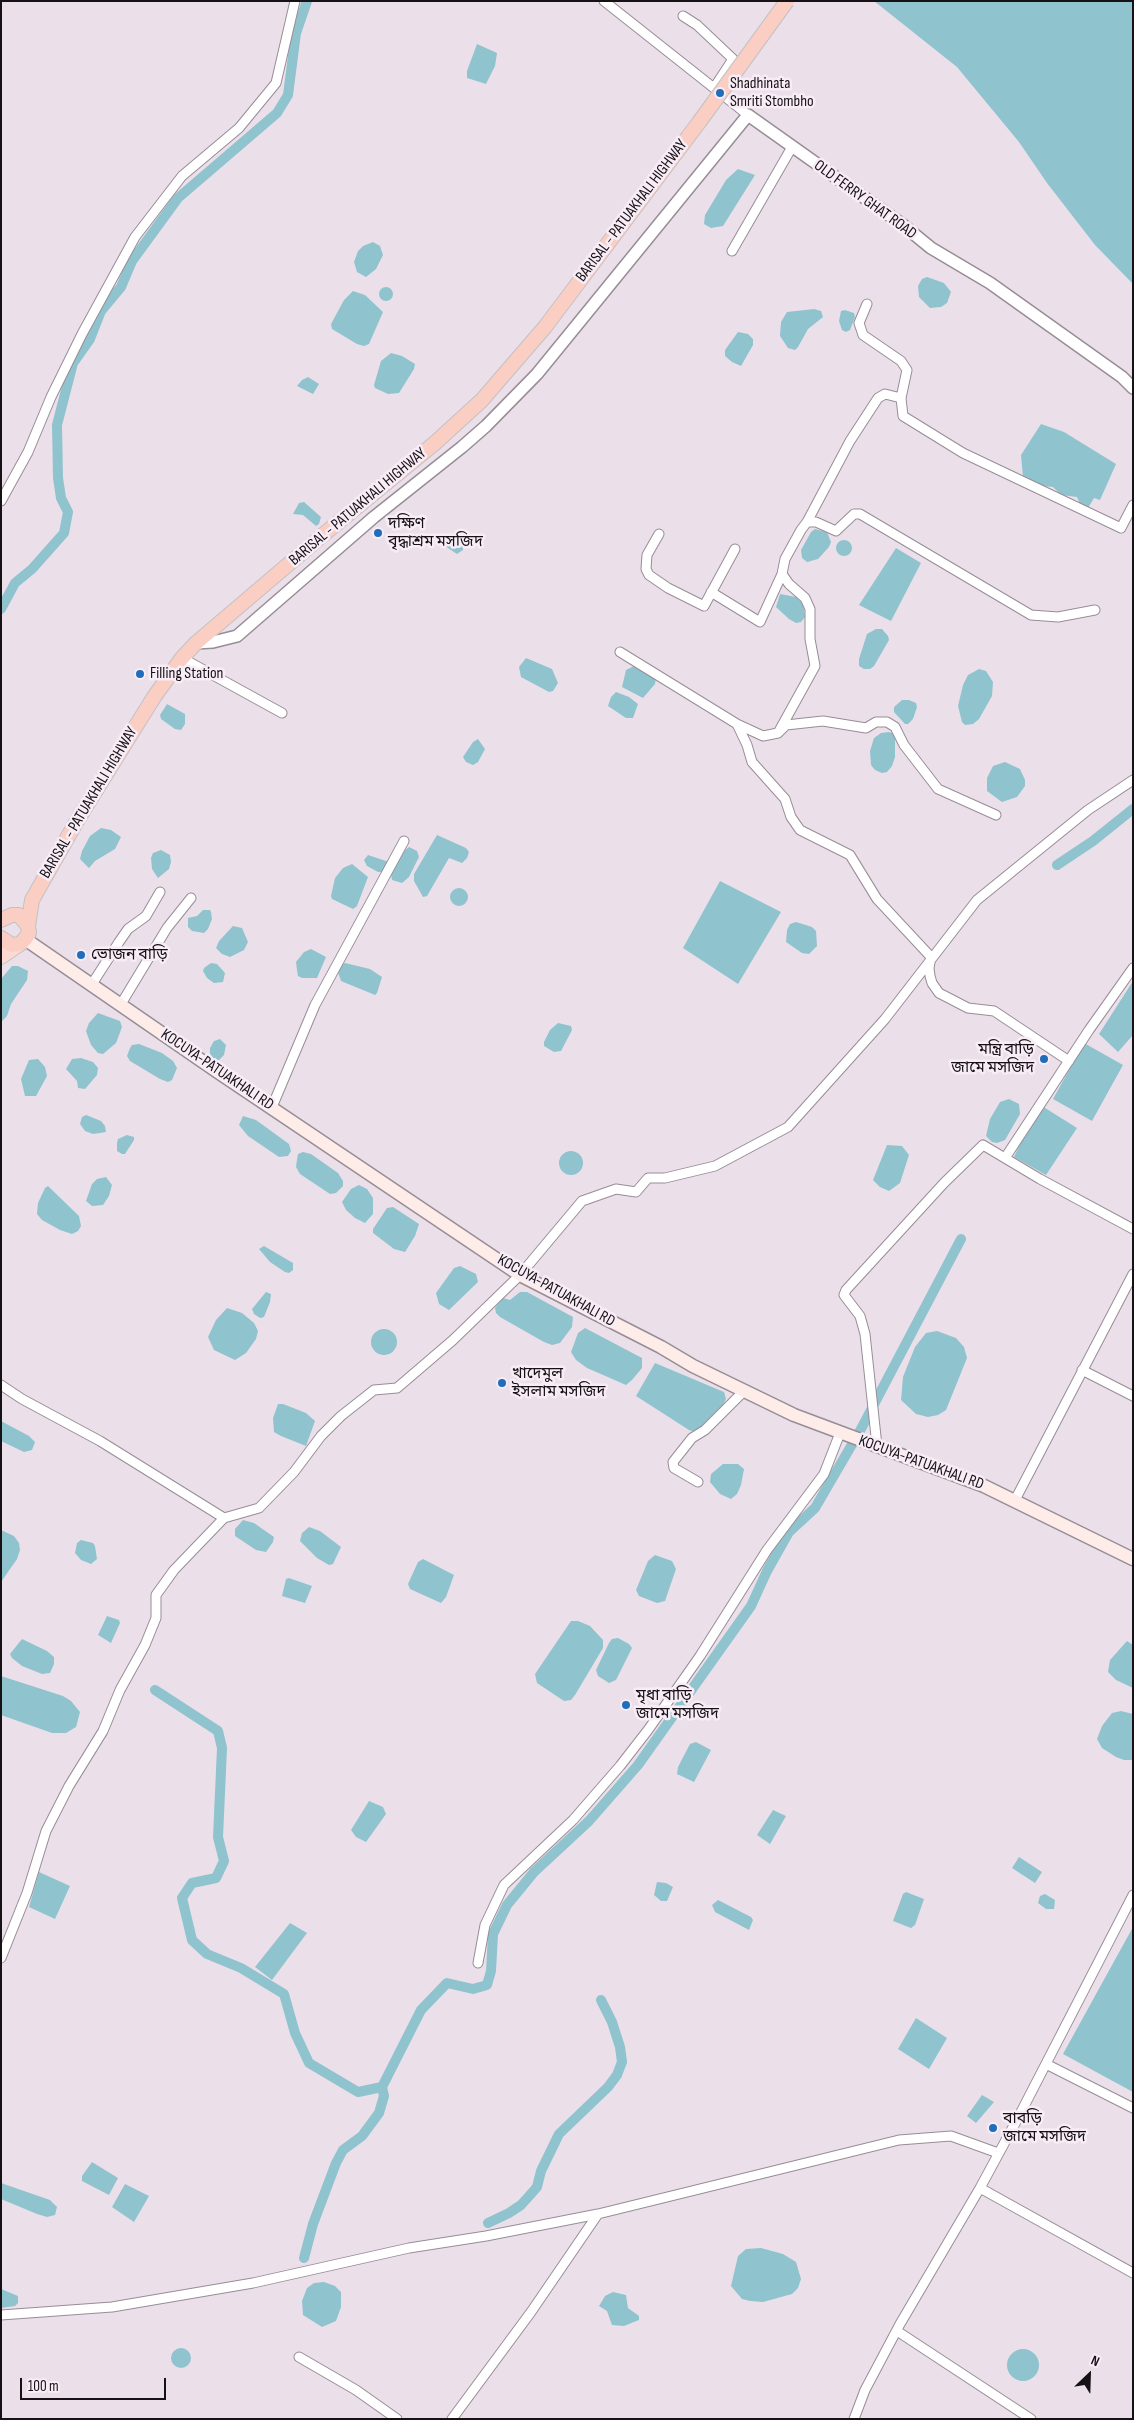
<!DOCTYPE html>
<html>
<head>
<meta charset="utf-8">
<style>
  body { margin:0 }
  #map { position:relative; width:1134px; height:2420px; overflow:hidden; background:#ebe0ea; font-family:"Sofia Sans Condensed",sans-serif }
  canvas { display:block }
  .frame { position:absolute; inset:0; border:2px solid #151114; pointer-events:none }
  .north { position:absolute; left:1064px; top:2350px; width:50px; height:50px; -webkit-text-stroke:4px #f8edf7; paint-order:stroke; rotate:24deg; font-size:14px; font-weight:700; line-height:20px; text-align:center; color:#151114 }
  .north::after { content:''; display:block; margin:auto; width:18px; height:22px; background:#151114; clip-path:polygon(50% 0,100% 100%,50% 72%,0 100%) }
  .scale { position:absolute; left:20px; top:2378px; width:146px; height:22px; box-sizing:border-box; border:2px solid #151114; border-top:0; padding-left:6px; font-size:15px; line-height:18px; white-space:nowrap; color:#151114; -webkit-text-stroke:4px #f8edf7; paint-order:stroke }
</style>
</head>
<body>
<div id="map">
<canvas width="1134" height="2420"></canvas>
<div class="frame"></div>
<div class="north">N</div>
<div class="scale">100 m</div>
</div>
<script>
const ctx = document.querySelector('canvas').getContext('2d');
ctx.lineJoin = 'round';
function fill(path, color) {
  ctx.fillStyle = color;
  ctx.fill(path, 'evenodd');
}
function toPath(rows) {
  const path = new Path2D();
  for (const r of rows) {
    if (r.length === 3) {
      path.moveTo(r[0] + r[2], r[1]);
      path.arc(r[0], r[1], r[2], 0, 2 * Math.PI);
      continue;
    }
    path.moveTo(r[0], r[1]);
    for (let i = 2; i < r.length; i += 2) path.lineTo(r[i], r[i + 1]);
  }
  return path;
}
function stroke(path, color, width, dash) {
  ctx.strokeStyle = color;
  ctx.lineWidth = width;
  ctx.lineCap = dash ? 'butt' : 'round';
  ctx.setLineDash(dash || []);
  ctx.stroke(path);
}
function write(font, color, halo, rows, align = 'center') {
  ctx.font = font + ' "Sofia Sans Condensed","Noto Sans Bengali",sans-serif';
  ctx.lineWidth = 5;
  ctx.setLineDash([]);
  ctx.textBaseline = 'middle';
  ctx.strokeStyle = halo;
  ctx.fillStyle = color;
  for (const [text, x, y, turn = 0] of rows) {
    ctx.save();
    ctx.translate(x, y);
    ctx.rotate((+turn || 0) * Math.PI / 180);
    ctx.textAlign = isNaN(turn) ? turn : align;
    if (halo) ctx.strokeText(text, 0, 0);
    ctx.fillText(text, 0, 0);
    ctx.restore();
  }
}
fill(toPath([
  [874,1,1133,1,1133,284,1095,245,1047,183,1019,142,957,67],
  [477,44,497,53,495,66,486,84,467,78,467,71],
  [738,169,755,175,723,226,711,228,704,224,705,215,726,180],
  [373,242,380,246,383,255,376,269,366,277,357,272,354,262,358,251,363,246],
  [927,277,944,283,951,292,947,303,941,307,930,308,919,297,918,286,922,279],
  [386,294,7],
  [353,291,365,295,383,312,369,344,364,346,357,344,332,329,331,324,344,300],
  [814,309,821,311,823,317,808,329,798,347,795,350,788,348,780,336,781,322,787,312],
  [845,310,854,313,855,317,850,330,846,332,842,330,839,321,841,311],
  [738,332,748,334,753,339,753,345,741,366,732,362,725,356,725,350],
  [391,353,402,356,415,364,414,369,399,393,388,394,375,388,374,385,381,361],
  [308,377,319,384,313,394,297,386,302,380],
  [1041,424,1064,432,1116,464,1100,500,1094,498,1088,508,1080,504,1077,497,1061,495,1053,487,1040,486,1023,477,1021,455],
  [304,502,321,517,319,524,316,526,303,515,293,514,299,503],
  [815,529,827,532,831,542,829,547,818,559,807,562,802,558,801,550,811,532],
  [445,534,463,545,463,550,457,554,439,542,440,536],
  [844,548,8],
  [896,548,921,563,891,621,859,605],
  [780,594,796,597,803,604,805,617,801,622,796,623,789,619,776,607],
  [876,629,882,629,888,636,889,640,874,666,870,669,864,669,859,666,859,659,867,634],
  [526,658,552,669,558,683,553,691,549,692,521,677,519,667],
  [636,665,656,678,655,684,643,698,622,687,626,670],
  [979,669,986,671,993,682,992,696,979,719,973,724,965,725,962,722,958,706,963,685,968,675],
  [616,692,629,697,638,704,633,718,626,718,608,706,611,697],
  [902,700,909,700,916,703,917,707,913,719,908,724,905,724,894,712,894,707],
  [167,704,185,714,185,724,181,730,175,729,161,719,160,715],
  [889,732,895,734,895,757,892,766,887,772,882,773,875,770,871,765,870,751,874,738,881,733],
  [478,739,485,749,478,762,473,765,466,762,463,757,473,742],
  [1005,762,1020,769,1025,780,1025,786,1017,797,1002,802,987,791,987,778,993,766],
  [101,828,111,830,121,837,115,849,95,861,89,868,80,859,82,851,90,836],
  [437,835,466,848,469,852,467,858,462,863,449,858,427,896,423,897,414,881,414,874],
  [409,847,417,851,419,857,409,877,402,883,392,880,391,874,405,850],
  [161,850,170,855,171,862,169,869,158,878,152,869,151,858,153,853],
  [368,855,389,862,383,872,378,872,367,866,364,860],
  [352,864,368,877,357,906,353,909,332,899,331,896,335,878,343,868],
  [720,881,781,912,738,984,683,948],
  [459,897,9],
  [203,910,210,910,211,912,212,919,208,929,204,933,192,931,188,927,188,918,197,916],
  [796,922,812,927,816,931,817,946,809,954,802,953,786,942,787,930,790,924],
  [233,926,242,928,248,942,244,950,230,957,222,954,216,948,219,941],
  [311,949,326,957,317,978,302,978,298,976,297,970,296,962,304,952],
  [211,963,217,964,225,973,223,982,214,983,207,978,203,971,204,968],
  [345,963,370,969,382,977,377,993,375,995,341,981,338,972,341,965],
  [12,966,18,966,28,971,27,980,11,1004,7,1016,1,1022,1,979],
  [1133,981,1133,1035,1118,1052,1099,1034],
  [98,1013,120,1021,122,1027,116,1043,103,1054,98,1053,91,1045,86,1031,89,1023],
  [558,1023,571,1026,572,1030,561,1051,554,1052,544,1046,544,1042,550,1030],
  [220,1039,226,1045,224,1055,219,1060,213,1060,210,1054,210,1048,214,1041],
  [1084,1043,1123,1065,1092,1121,1053,1099],
  [139,1044,162,1053,173,1061,177,1068,172,1080,168,1082,160,1079,130,1061,127,1056,130,1048,132,1045],
  [81,1058,93,1062,98,1068,97,1075,85,1089,78,1088,77,1081,66,1069,72,1059],
  [38,1059,45,1067,47,1076,36,1096,25,1096,21,1079,29,1060],
  [1009,1099,1019,1104,1020,1114,1005,1140,997,1143,992,1142,986,1136,990,1119,1000,1102],
  [1042,1106,1077,1128,1046,1175,1014,1157,1024,1135],
  [86,1115,101,1121,105,1126,106,1132,93,1134,85,1131,80,1124,82,1117],
  [243,1116,256,1120,289,1144,291,1151,288,1156,279,1157,248,1136,239,1125],
  [127,1135,134,1137,134,1140,125,1154,122,1154,117,1151,117,1143,118,1139],
  [887,1145,902,1146,909,1155,900,1183,889,1191,880,1187,873,1180],
  [571,1163,12],
  [303,1152,311,1154,338,1173,343,1181,343,1186,336,1193,330,1194,300,1174,296,1167,297,1160,298,1154],
  [106,1177,112,1185,109,1196,103,1205,92,1206,86,1201,92,1184,97,1179],
  [359,1185,367,1189,373,1198,373,1214,365,1223,355,1218,346,1210,342,1202,351,1189],
  [48,1186,79,1216,81,1226,78,1231,72,1234,60,1230,42,1220,37,1214,38,1203,45,1188],
  [393,1207,419,1224,415,1236,405,1252,394,1249,373,1233,373,1229,387,1208],
  [264,1246,293,1263,293,1270,289,1273,285,1272,270,1262,259,1249],
  [460,1266,476,1274,478,1282,449,1310,439,1304,436,1293,454,1268],
  [266,1292,271,1294,270,1302,264,1317,260,1318,254,1314,252,1309],
  [520,1292,527,1292,573,1317,572,1327,560,1343,552,1345,544,1342,500,1317,496,1313,495,1308,503,1298,510,1300],
  [227,1308,242,1313,254,1323,258,1331,256,1339,246,1353,235,1360,214,1350,208,1337,216,1320],
  [585,1328,642,1358,642,1368,632,1380,626,1385,587,1368,576,1360,571,1352,578,1333],
  [384,1342,13],
  [937,1331,956,1338,964,1347,967,1358,946,1410,938,1415,928,1417,916,1414,901,1400,903,1377,915,1347,926,1333],
  [655,1363,724,1392,726,1399,719,1413,697,1433,689,1430,636,1396],
  [278,1404,283,1404,306,1413,315,1421,306,1446,281,1436,274,1432,273,1418],
  [1,1421,29,1436,35,1442,32,1450,24,1452,1,1441],
  [723,1464,738,1464,744,1469,741,1485,737,1494,731,1499,720,1494,710,1482,711,1474],
  [243,1520,254,1523,274,1537,273,1542,266,1552,256,1550,235,1536,235,1529],
  [309,1527,320,1531,341,1547,333,1564,329,1565,317,1558,300,1541,302,1533],
  [1,1530,14,1536,19,1543,20,1550,17,1559,1,1582],
  [81,1540,93,1543,95,1546,97,1559,91,1564,81,1560,75,1553,77,1543],
  [655,1555,672,1561,676,1569,665,1601,657,1603,639,1596,636,1590,648,1561],
  [423,1559,454,1575,446,1597,441,1603,410,1589,408,1584,418,1562],
  [289,1578,312,1586,305,1603,282,1596,286,1579],
  [107,1616,119,1620,120,1623,111,1643,98,1635],
  [571,1621,578,1621,590,1626,603,1640,603,1648,575,1695,571,1700,564,1701,537,1683,535,1674],
  [618,1638,629,1644,632,1648,616,1680,609,1683,598,1676,596,1670,609,1643,612,1639],
  [22,1639,47,1651,54,1657,54,1664,50,1673,42,1674,22,1666,12,1658,10,1654],
  [1127,1641,1133,1645,1133,1688,1116,1680,1108,1672,1110,1660],
  [1,1676,63,1696,71,1701,80,1712,76,1727,66,1733,52,1733,1,1715],
  [1121,1711,1133,1714,1133,1760,1124,1760,1116,1757,1102,1748,1097,1739,1102,1726,1112,1713],
  [696,1742,711,1750,694,1782,677,1774,678,1767,690,1744],
  [369,1801,383,1807,386,1814,366,1842,356,1837,351,1830],
  [773,1810,786,1816,770,1844,757,1835],
  [1019,1857,1042,1872,1035,1883,1012,1868],
  [39,1872,70,1886,55,1919,29,1907],
  [657,1882,666,1883,673,1887,667,1901,661,1901,654,1895],
  [906,1892,924,1899,915,1925,911,1928,893,1921,903,1894],
  [1045,1894,1055,1900,1054,1909,1046,1909,1038,1903,1040,1896],
  [718,1900,751,1917,753,1920,749,1930,715,1912,712,1905],
  [290,1923,307,1933,272,1980,255,1967],
  [1133,1927,1133,2092,1063,2054],
  [916,2018,947,2038,929,2069,898,2049],
  [982,2095,994,2102,976,2123,967,2116],
  [92,2162,118,2178,109,2195,82,2181,82,2176],
  [1,2183,50,2200,57,2207,55,2215,47,2217,37,2214,1,2199],
  [125,2184,149,2196,134,2222,112,2207],
  [761,2248,783,2254,796,2262,801,2279,798,2288,792,2294,763,2302,750,2301,742,2299,731,2286,738,2256,746,2249],
  [324,2282,335,2286,341,2292,341,2307,336,2321,322,2327,303,2315,302,2301,307,2288,314,2283],
  [1,2289,18,2296,18,2303,15,2306,1,2308],
  [613,2292,626,2295,628,2308,639,2316,639,2320,624,2326,612,2325,607,2311,599,2306,605,2296],
  [181,2358,10],
  [1023,2365,16]
]), '#8fc3ce');
stroke(toPath([
  [1,609,15,583,32,569,64,533,68,512,61,498,58,478,57,425,73,363,90,339,101,311,121,287,132,261,178,198,277,113,288,95,296,33,307,1],
  [1057,865,1093,841,1133,809],
  [155,1690,218,1731,222,1748,218,1837,224,1861,216,1878,192,1883,182,1898,192,1940,207,1954,241,1968,284,1994,295,2033,309,2063,358,2092,382,2087,421,2010,447,1983,473,1989,487,1985,491,1971,493,1934,507,1905,534,1872,589,1821,638,1765,751,1606,767,1571,789,1532,815,1508,861,1429,961,1239],
  [488,2223,509,2213,521,2205,530,2195,537,2187,541,2171,559,2134,608,2087,617,2075,622,2062,620,2047,612,2022,601,2000],
  [304,2258,313,2224,336,2163,343,2150,362,2136,379,2113,384,2096,382,2087]
]), '#8fc3ce', 10);
const minor = toPath([
  [604,1,748,115],
  [683,16,697,25,733,59,714,88],
  [732,251,792,147],
  [867,304,859,323,863,335,901,361,907,370,901,398,903,416,963,453,1121,528,1133,505],
  [1,501,28,452,51,397,82,334,135,237,182,176,239,128,276,83,295,1],
  [807,522,850,441,878,398,885,394,901,398],
  [659,534,647,555,646,569,649,575,668,588,704,606,735,549],
  [711,592,760,622,782,574],
  [620,652,737,724,747,745,752,762,785,799,791,817,800,830,850,855,877,899,931,957,929,968,930,976,932,983,939,993,968,1008,994,1011,1069,1061],
  [182,658,282,713],
  [737,724,763,736,778,733,786,725,823,721,866,728,876,722,887,722,895,727,904,745,938,789,996,815],
  [778,733,815,666,810,639,810,609,805,598,789,584,782,574,785,559,801,530,807,522,816,522,836,531,854,514,860,514,1031,615,1058,617,1095,610],
  [92,984,119,942,128,929,146,916,160,892],
  [121,1004,167,928,191,898],
  [272,1107,315,1005,404,841],
  [1005,1158,1089,1030,1133,968],
  [1082,1370,1133,1396],
  [1,1385,22,1399,100,1441,224,1518,174,1570,156,1595,156,1618,145,1645,120,1690,103,1731,69,1786,46,1831,27,1893,1,1958],
  [877,1446,865,1334,860,1316,844,1295,846,1290,944,1183,983,1145,1040,1179,1133,1229],
  [698,1482,674,1468,673,1462,692,1438,705,1430,744,1391],
  [1015,1500,1133,1274],
  [224,1518,259,1508,294,1472,321,1436,341,1416,374,1390,397,1388,453,1340,520,1275,582,1201,616,1189,636,1192,648,1178,665,1178,715,1166,788,1127,885,1019,977,900,1088,810,1133,780],
  [478,1963,485,1925,504,1885,573,1820,620,1766,648,1730,700,1656,767,1550,824,1474,840,1433],
  [1046,2064,1133,2108],
  [980,2188,1133,2273],
  [1,2315,112,2307,253,2283,409,2248,486,2236,598,2214,899,2140,951,2136,998,2153],
  [897,2331,1031,2419],
  [299,2357,356,2390,397,2419],
  [452,2419,531,2312,598,2214],
  [854,2419,865,2390,900,2324,980,2188,1019,2116,1133,1895]
]);
const tertiary = toPath([
  [196,643,213,642,237,636,374,517,462,447,486,426,537,374,748,115,903,225,931,248,990,283,1122,377,1133,388]
]);
const secondary = toPath([
  [25,939,218,1072,520,1275,661,1347,693,1366,794,1415,984,1486,1133,1559]
]);
const primary = toPath([
  [1,957,20,944]
]);
const trunk = toPath([
  [1,920,12,915,19,915,28,926,29,933,25,939,20,944,12,945,1,938],
  [28,926,32,900,78,819,154,697,182,658,196,643,324,534,435,443,482,400,545,327,700,121]
]);
stroke(minor, '#978d96', 11);
stroke(tertiary, '#978d96', 14);
stroke(secondary, '#978d96', 15);
stroke(primary, '#c2c1c2', 16);
stroke(trunk, '#c2c1c2', 16);
stroke(minor, '#fff', 9);
stroke(tertiary, '#fff', 11);
stroke(secondary, '#feece9', 12);
stroke(primary, '#fcdad3', 14);
stroke(trunk, '#fbcec4', 14);
const trunkBridge = toPath([
  [700,121,787,1]
]);
stroke(trunkBridge, '#c2c1c2', 16, []);
stroke(trunkBridge, '#fbcec4', 14);
for (const [x, y, r, color] of [
  [720,93,5,"#206dbc"],
  [378,533,5,"#206dbc"],
  [140,674,5,"#206dbc"],
  [81,955,5,"#206dbc"],
  [1044,1059,5,"#206dbc"],
  [502,1383,5,"#206dbc"],
  [626,1705,5,"#206dbc"],
  [993,2128,5,"#206dbc"]
]) {
  const dot = new Path2D();
  dot.arc(x, y, r, 0, 2 * Math.PI);
  ctx.fillStyle = color;
  ctx.fill(dot);
  stroke(dot, '#f8edf7', 2);
}
write('16px', '#151114', '#f8edf7', [
  ["Shadhinata",730,84],
  ["Smriti Stombho",730,102],
  ["দক্ষিণ",388,524],
  ["বৃদ্ধাশ্রম মসজিদ",388,542],
  ["Filling Station",150,674],
  ["ভোজন বাড়ি",91,955],
  ["মন্ত্রি বাড়ি",1034,1050,"right"],
  ["জামে মসজিদ",1034,1068,"right"],
  ["খাদেমুল",512,1374],
  ["ইসলাম মসজিদ",512,1392],
  ["মৃধা বাড়ি",636,1696],
  ["জামে মসজিদ",636,1714],
  ["বাবড়ি",1003,2119],
  ["জামে মসজিদ",1003,2137]
], 'left');
write('16px', '#151114', '#f8edf7', [
  ["OLD FERRY GHAT ROAD",865,200,36],
  ["BARISAL - PATUAKHALI HIGHWAY",632,211,-53],
  ["BARISAL - PATUAKHALI HIGHWAY",358,507,-40],
  ["BARISAL - PATUAKHALI HIGHWAY",89,803,-59],
  ["KOCUYA-PATUAKHALI RD",217,1070,34],
  ["KOCUYA-PATUAKHALI RD",556,1291,29],
  ["KOCUYA-PATUAKHALI RD",921,1463,20]
]);
</script>
</body>
</html>
